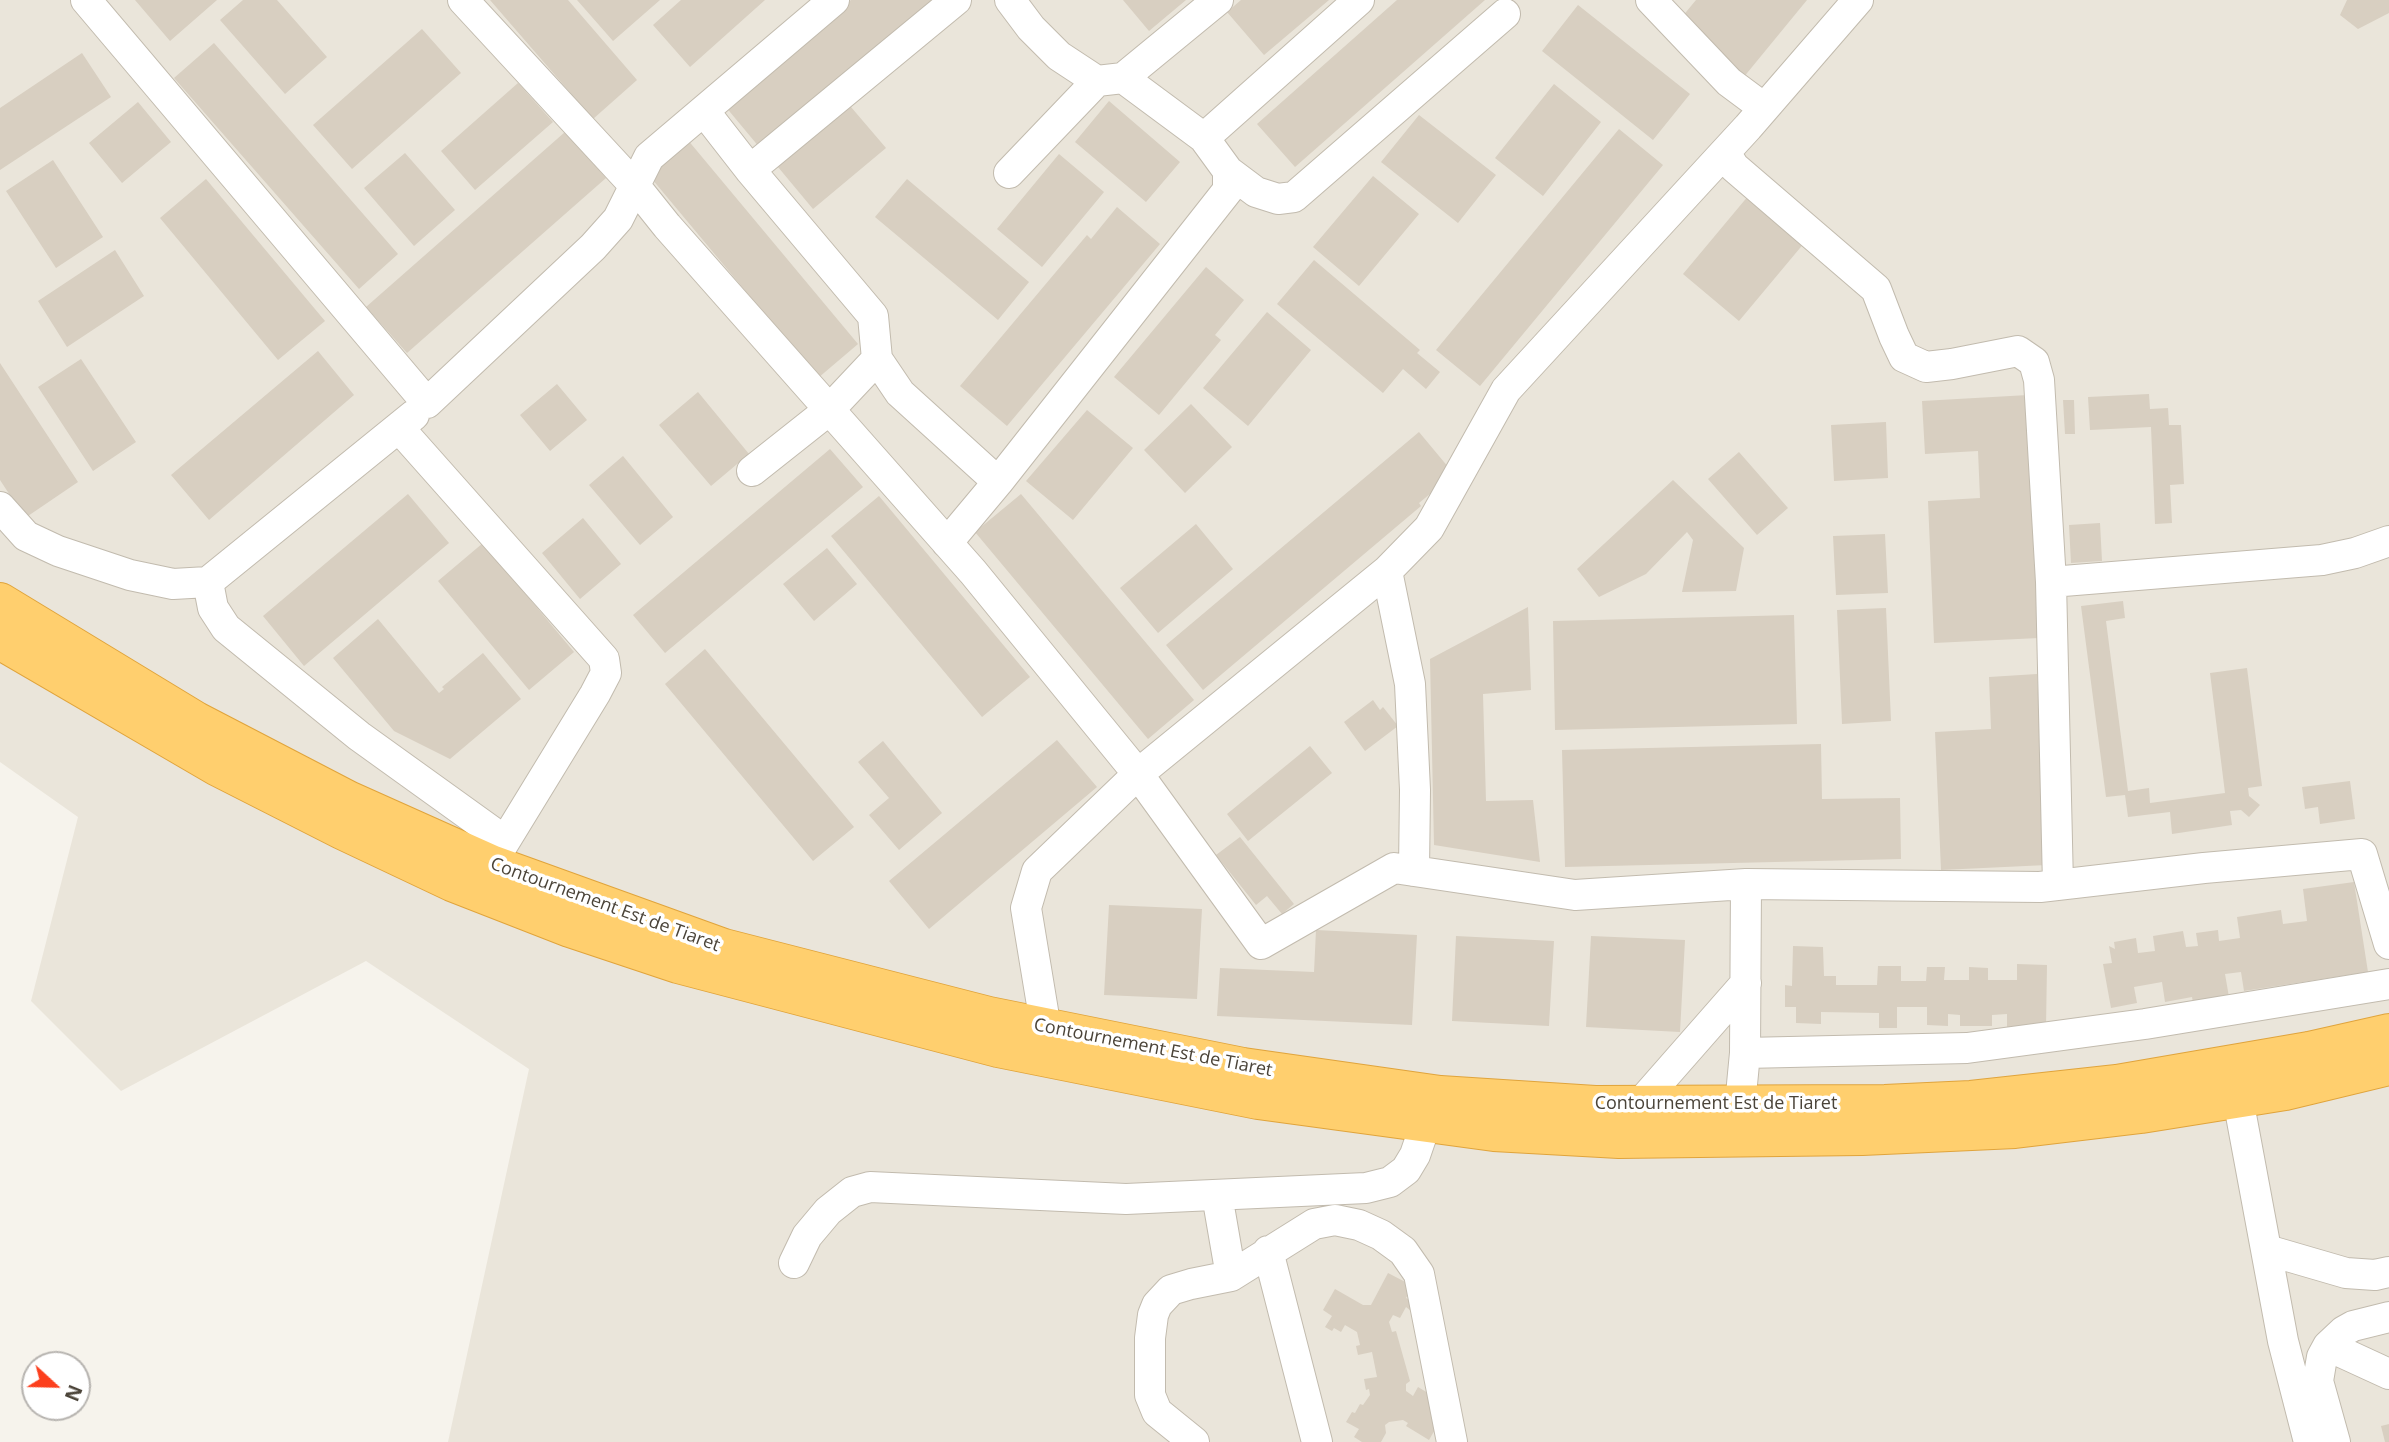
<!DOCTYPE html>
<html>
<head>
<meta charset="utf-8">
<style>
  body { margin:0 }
  #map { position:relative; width:2389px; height:1442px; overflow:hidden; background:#f6f3ec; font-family:"Open Sans",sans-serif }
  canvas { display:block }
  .north { position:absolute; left:21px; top:1351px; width:70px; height:70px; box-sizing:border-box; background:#fff; border:2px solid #b7b4b0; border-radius:50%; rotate:112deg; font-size:19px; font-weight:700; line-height:28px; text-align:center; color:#4b4439 }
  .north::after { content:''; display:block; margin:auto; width:24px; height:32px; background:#fc3f1d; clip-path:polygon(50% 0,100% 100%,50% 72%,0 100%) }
</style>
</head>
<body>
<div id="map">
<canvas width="2389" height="1442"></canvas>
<div class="north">N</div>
</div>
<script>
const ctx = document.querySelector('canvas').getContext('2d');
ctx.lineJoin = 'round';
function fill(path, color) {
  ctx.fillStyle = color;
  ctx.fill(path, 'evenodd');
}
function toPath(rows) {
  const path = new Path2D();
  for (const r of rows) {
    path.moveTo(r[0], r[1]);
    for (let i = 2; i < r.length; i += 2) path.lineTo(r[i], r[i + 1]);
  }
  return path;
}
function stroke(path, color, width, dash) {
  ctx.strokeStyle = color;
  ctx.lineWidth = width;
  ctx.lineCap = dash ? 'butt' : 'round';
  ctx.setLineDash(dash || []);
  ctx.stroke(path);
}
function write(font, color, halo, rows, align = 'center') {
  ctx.font = font + ' "Open Sans",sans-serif';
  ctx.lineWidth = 7;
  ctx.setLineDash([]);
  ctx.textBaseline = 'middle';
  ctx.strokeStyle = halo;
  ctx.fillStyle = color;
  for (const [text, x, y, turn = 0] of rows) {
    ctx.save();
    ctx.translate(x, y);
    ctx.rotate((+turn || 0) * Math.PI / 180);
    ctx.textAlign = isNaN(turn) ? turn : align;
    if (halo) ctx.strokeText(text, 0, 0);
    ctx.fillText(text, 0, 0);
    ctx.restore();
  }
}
fill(toPath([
  [0,0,2389,0,2389,1442,448,1442,529,1069,366,961,121,1091,31,1001,78,817,0,762]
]), '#eae5da');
fill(toPath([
  [135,0,217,0,170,41],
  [243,0,277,0,327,57,285,94,220,20],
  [490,0,568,0,637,80,593,119],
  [577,0,660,0,613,41],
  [681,0,765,0,690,67,653,25],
  [851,0,936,0,760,148,725,106],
  [1123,0,1186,0,1149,31],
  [1241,0,1329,0,1264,55,1227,12],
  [1397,0,1485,0,1295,167,1257,124],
  [1696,0,1807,0,1743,78,1677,23],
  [2347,0,2389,0,2389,13,2358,29,2340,15],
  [1578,5,1690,94,1653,140,1542,51],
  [422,29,461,73,352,169,313,125],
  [214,43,398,254,359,289,174,78],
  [82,53,111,97,0,170,0,108],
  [518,83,553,122,475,190,441,151],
  [1554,84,1601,122,1543,196,1495,158],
  [845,100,886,148,813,209,773,161],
  [1109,101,1180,162,1146,202,1075,142],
  [138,102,171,142,122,183,89,143],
  [1419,115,1496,175,1458,223,1381,162],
  [1619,129,1663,165,1480,386,1436,350],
  [565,132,606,178,407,353,366,307],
  [687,139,858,344,818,378,647,173],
  [405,153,455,210,414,246,364,188],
  [1059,154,1104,192,1042,267,997,229],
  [53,160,103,237,56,268,6,191],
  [1373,176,1419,214,1359,286,1313,247],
  [206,179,325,321,278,360,160,218],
  [907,179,1029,282,998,320,875,217],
  [1749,195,1805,242,1739,321,1683,274],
  [1117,207,1160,244,1007,426,960,386,1087,235,1091,239],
  [115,250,144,296,67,347,38,301],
  [1314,260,1420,350,1417,353,1440,372,1426,389,1403,369,1383,393,1277,304],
  [1206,267,1244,300,1215,335,1221,340,1159,415,1114,377],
  [1267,312,1311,350,1248,426,1203,388],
  [318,351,354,395,209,520,171,475],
  [81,359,136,442,93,471,38,387],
  [0,363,78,482,25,518,0,480],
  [557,384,587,420,550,451,520,415],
  [698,392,749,454,711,486,659,425],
  [2149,394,2150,409,2168,408,2169,425,2181,425,2184,484,2170,485,2172,523,2155,524,2151,427,2090,430,2088,397],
  [2028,395,2039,638,1934,643,1928,501,1980,498,1978,451,1925,454,1922,401],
  [2063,400,2074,400,2075,434,2065,434],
  [1191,404,1232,447,1185,493,1144,450],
  [1087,410,1133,448,1073,520,1026,481],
  [1886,422,1888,478,1834,481,1831,425],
  [1419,432,1454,474,1419,503,1421,506,1203,690,1166,645],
  [830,449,863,487,665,653,633,615],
  [1739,452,1788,508,1757,535,1708,479],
  [623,456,673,517,640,545,589,485],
  [1673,480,1744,548,1736,591,1682,592,1693,540,1687,532,1646,574,1599,597,1577,569],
  [408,494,449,543,304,666,263,616],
  [1021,494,1194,700,1148,739,975,532],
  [879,496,1030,677,982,717,831,536],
  [583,518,621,564,580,599,542,553],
  [2100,523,2102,561,2071,563,2069,525],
  [1196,524,1233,569,1158,633,1120,588],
  [1885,534,1888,593,1836,595,1833,536],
  [483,543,574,652,529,690,438,581],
  [827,548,857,584,814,621,783,584],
  [2123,601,2125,618,2106,621,2128,791,2149,788,2150,803,2225,793,2210,673,2247,668,2262,786,2248,788,2249,796,2260,805,2249,817,2241,810,2230,811,2232,825,2172,834,2170,812,2128,817,2125,795,2106,797,2081,606],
  [1528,607,1531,690,1483,694,1486,801,1533,800,1540,862,1434,845,1430,659],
  [1886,608,1891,721,1842,724,1837,610],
  [1794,615,1797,724,1555,730,1553,621],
  [378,619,439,693,444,689,442,687,483,653,521,699,450,759,394,731,333,658],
  [705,649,854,827,813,861,665,684],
  [2037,674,2047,865,1941,870,1935,732,1991,729,1989,677],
  [1373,700,1380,710,1383,707,1398,726,1365,751,1344,722],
  [1057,740,1097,787,929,929,889,881],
  [883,741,942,813,899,850,869,815,889,798,858,762],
  [1821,744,1822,799,1900,798,1901,859,1565,867,1562,750],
  [1310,746,1332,773,1248,841,1227,814],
  [2350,781,2355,819,2320,824,2318,807,2305,809,2302,787],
  [1240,837,1294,904,1282,914,1267,896,1256,905,1216,855],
  [2354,882,2368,972,2244,991,2241,972,2225,974,2229,997,2193,1003,2192,997,2165,1002,2162,982,2134,987,2137,1003,2111,1008,2103,964,2112,963,2109,946,2115,949,2114,942,2136,938,2138,953,2155,951,2153,936,2183,931,2186,947,2198,946,2196,933,2218,930,2219,941,2240,938,2237,917,2281,910,2283,924,2307,921,2303,889],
  [1109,905,1202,909,1197,999,1104,995],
  [1316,930,1417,935,1412,1025,1217,1016,1220,968,1314,972],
  [1456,936,1554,941,1549,1026,1452,1021],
  [1591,936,1685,940,1680,1032,1586,1027],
  [1793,946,1823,947,1824,976,1836,976,1836,985,1877,985,1878,966,1901,966,1901,981,1926,981,1927,967,1945,967,1944,980,1969,980,1969,967,1988,968,1988,980,2017,980,2017,964,2047,965,2046,1028,2007,1028,2007,1014,1992,1015,1992,1026,1960,1026,1960,1015,1948,1014,1948,1026,1927,1025,1927,1007,1897,1007,1897,1028,1879,1028,1879,1013,1821,1012,1821,1024,1796,1023,1796,1007,1785,1007,1785,985,1792,986],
  [1388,1273,1413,1286,1406,1298,1415,1303,1411,1311,1406,1307,1400,1318,1393,1315,1389,1322,1392,1332,1396,1331,1410,1381,1406,1384,1406,1391,1413,1396,1418,1387,1428,1393,1444,1414,1429,1440,1406,1426,1408,1423,1403,1420,1389,1422,1385,1425,1386,1433,1381,1442,1362,1442,1354,1437,1359,1429,1346,1422,1352,1412,1355,1413,1360,1404,1363,1405,1370,1395,1369,1389,1366,1390,1364,1379,1377,1377,1372,1352,1358,1355,1356,1346,1360,1345,1357,1332,1345,1325,1341,1332,1334,1328,1332,1331,1325,1327,1332,1316,1323,1310,1335,1289,1363,1305,1371,1305],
  [2389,1424,2389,1442,2385,1442,2381,1426]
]), '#d8cfc1');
const minor = toPath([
  [86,0,427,403,593,247,618,219,649,157,834,0],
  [463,0,635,186,667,226,973,572,1138,774,1037,871,1026,908,1046,1029],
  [1010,0,1031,28,1059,56,1097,81,1123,78,1204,138,1359,0],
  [1651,0,1729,82,1764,108],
  [1123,78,1218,0],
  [704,111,750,170,873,316,877,359,900,393,998,482],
  [1725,152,1734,167,1876,289,1894,336,1904,357,1926,367,1952,364,2018,351,2034,362,2039,380,2051,582,2058,885],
  [750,170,956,0],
  [1228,171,1256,192,1278,199,1294,197,1505,14],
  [1009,173,1097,81],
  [399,428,604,659,606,673,595,694,491,864],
  [752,471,829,410,877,359],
  [0,507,26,536,58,551,130,575,173,584,208,582,414,415],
  [947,543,998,482,1228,190,1228,171,1204,138],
  [1387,571,1410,684,1415,790,1414,871],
  [208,582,213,608,226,628,359,736,505,841],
  [2051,582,2322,560,2355,553,2389,541],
  [1746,884,1575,895,1394,868,1261,944,1138,774,1387,571,1429,528,1506,390,1748,127,1858,0],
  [1745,1053,1746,884,2040,887,2204,868,2362,854,2389,944],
  [2238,1099,2283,1341,2309,1442],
  [1639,1105,1746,983],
  [1740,1105,1745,1053,1967,1048,2145,1024,2389,984],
  [1217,1195,1231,1276],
  [2267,1250,2346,1273,2375,1275,2389,1272],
  [1268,1251,1317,1442],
  [794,1263,807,1236,828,1211,852,1192,870,1187,1126,1199,1366,1188,1390,1182,1406,1170,1415,1155,1426,1123],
  [2328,1346,2389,1374],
  [1194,1442,1157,1412,1150,1395,1150,1338,1153,1315,1157,1305,1171,1290,1191,1284,1231,1276,1314,1224,1335,1220,1359,1225,1381,1235,1403,1251,1419,1274,1452,1442],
  [2335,1442,2318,1381,2322,1357,2328,1346,2344,1331,2353,1326,2389,1317]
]);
const highway = toPath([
  [0,602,196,721,348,800,491,864,724,948,989,1016,1243,1067,1440,1095,1595,1105,1885,1104,1971,1100,2117,1084,2309,1051,2389,1033],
  [0,640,218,767,342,830,452,882,570,928,678,964,998,1048,1258,1100,1494,1132,1619,1139,1862,1136,2015,1129,2141,1114,2285,1091,2389,1066]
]);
stroke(minor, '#c2bbae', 32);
stroke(highway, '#e0a43c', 40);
stroke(minor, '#fff', 30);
stroke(highway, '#ffcf6e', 38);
write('18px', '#4b4439', '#fff', [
  ["Contournement Est de Tiaret",605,905,20],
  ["Contournement Est de Tiaret",1153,1048,11],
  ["Contournement Est de Tiaret",1716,1104]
]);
</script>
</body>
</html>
